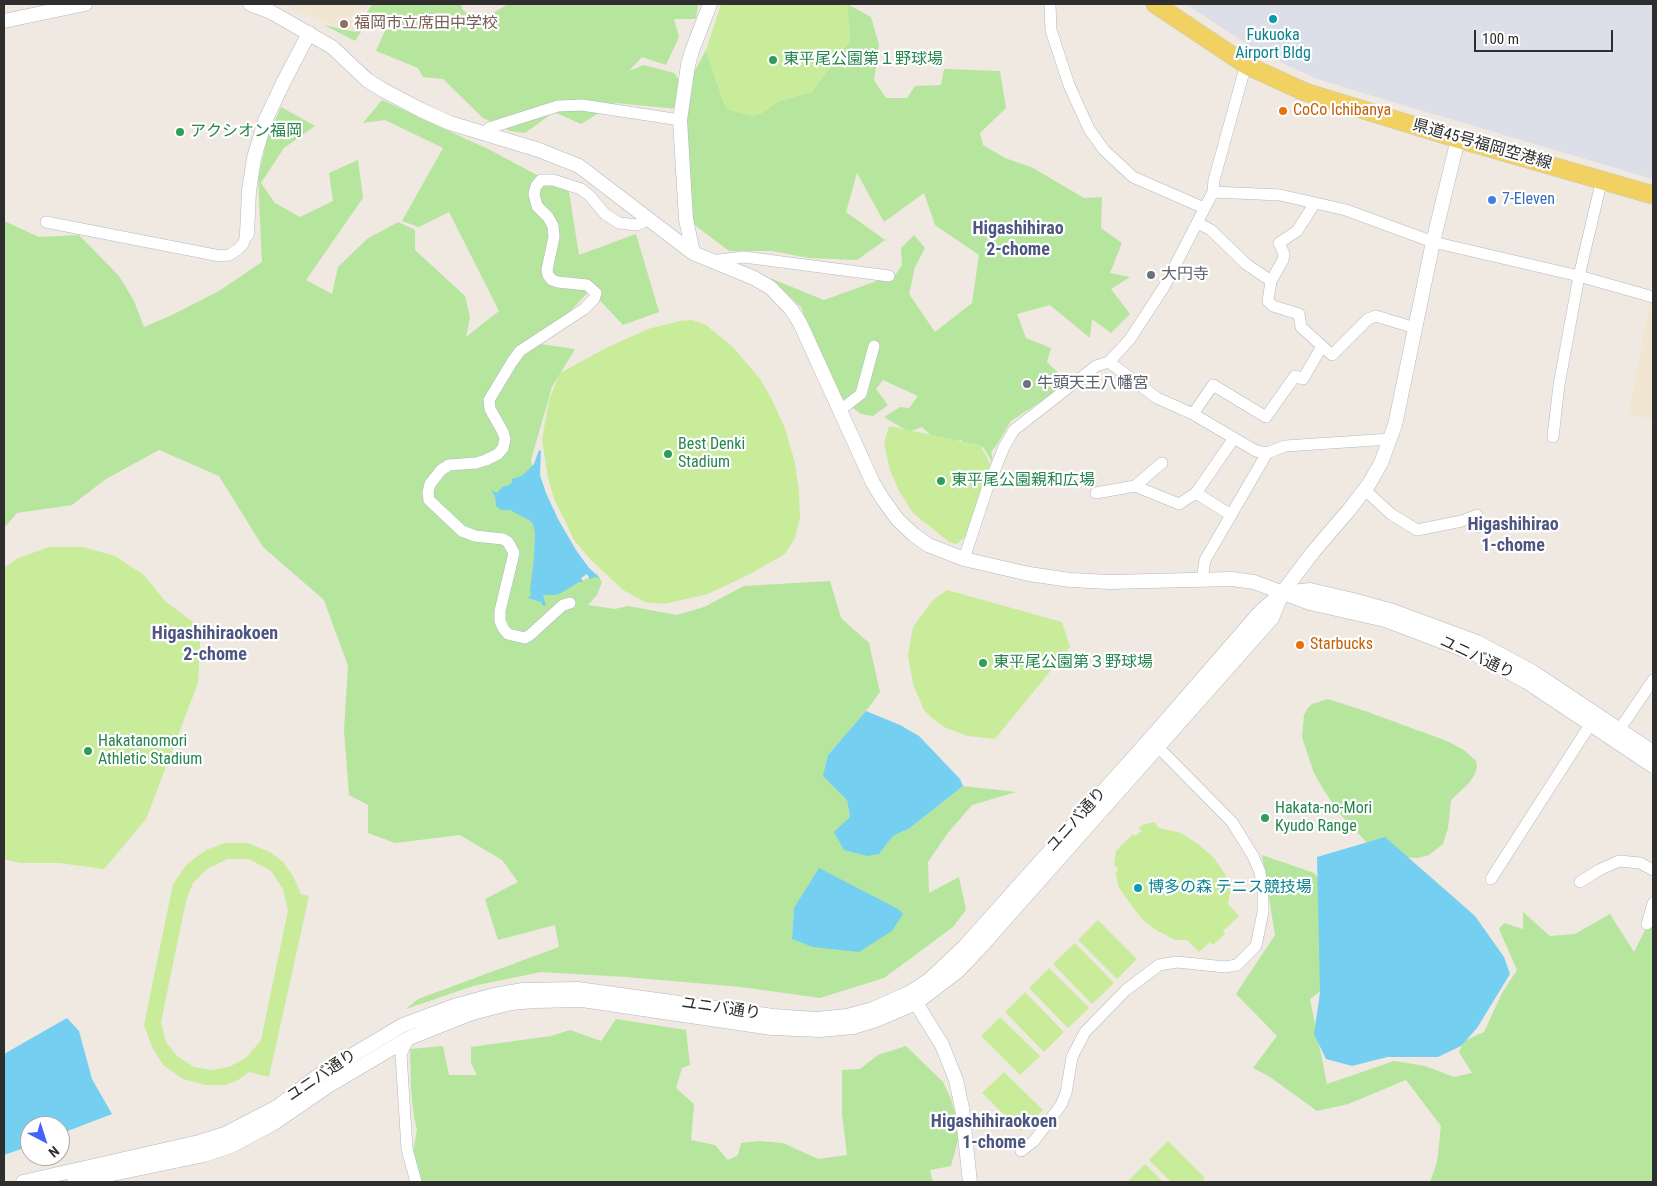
<!DOCTYPE html>
<html>
<head>
<meta charset="utf-8">
<style>
  body { margin:0 }
  #map { position:relative; width:1657px; height:1186px; overflow:hidden; background:#efe9e1; font-family:"Roboto Condensed",sans-serif }
  canvas { display:block }
  .frame { position:absolute; inset:0; border:5px solid #2e2e2e; pointer-events:none }
  .north { position:absolute; left:20px; top:1116px; width:50px; height:50px; box-sizing:border-box; background:#fff; border:1px solid #ababab; border-radius:50%; rotate:140deg; font-size:14px; font-weight:700; line-height:20px; text-align:center; color:#2e2e2e }
  .north::after { content:''; display:block; margin:auto; width:18px; height:22px; background:#4264fb; clip-path:polygon(50% 0,100% 100%,50% 72%,0 100%) }
  .scale { position:absolute; left:1474px; top:30px; width:139px; height:22px; box-sizing:border-box; border:2px solid #2e2e2e; border-top:0; padding-left:6px; font-size:15px; line-height:18px; white-space:nowrap; color:#2e2e2e; -webkit-text-stroke:4px #fff; paint-order:stroke }
</style>
</head>
<body>
<div id="map">
<canvas width="1657" height="1186"></canvas>
<div class="frame"></div>
<div class="north">N</div>
<div class="scale">100 m</div>
</div>
<script>
const ctx = document.querySelector('canvas').getContext('2d');
ctx.lineJoin = 'round';
function fill(path, color) {
  ctx.fillStyle = color;
  ctx.fill(path, 'evenodd');
}
function toPath(rows) {
  const path = new Path2D();
  for (const r of rows) {
    path.moveTo(r[0], r[1]);
    for (let i = 2; i < r.length; i += 2) path.lineTo(r[i], r[i + 1]);
  }
  return path;
}
function stroke(path, color, width, dash) {
  ctx.strokeStyle = color;
  ctx.lineWidth = width;
  ctx.lineCap = dash ? 'butt' : 'round';
  ctx.setLineDash(dash || []);
  ctx.stroke(path);
}
function write(font, color, halo, rows, align = 'center') {
  ctx.font = font + ' "Roboto Condensed","Noto Sans JP",sans-serif';
  ctx.lineWidth = 4.5;
  ctx.setLineDash([]);
  ctx.textBaseline = 'middle';
  ctx.strokeStyle = halo;
  ctx.fillStyle = color;
  for (const [text, x, y, turn = 0] of rows) {
    ctx.save();
    ctx.translate(x, y);
    ctx.rotate((+turn || 0) * Math.PI / 180);
    ctx.textAlign = isNaN(turn) ? turn : align;
    if (halo) ctx.strokeText(text, 0, 0);
    ctx.fillText(text, 0, 0);
    ctx.restore();
  }
}
fill(toPath([
  [280,4,367,4,353,34],
  [1650,300,1653,301,1653,420,1629,414]
]), '#f0e6d1');
fill(toPath([
  [1185,4,1653,4,1653,179,1366,94,1315,78,1263,54]
]), '#dcdee8');
fill(toPath([
  [372,4,461,4,463,10,476,21,486,17,508,4,698,4,696,19,674,19,679,37,666,65,642,57,629,71,644,65,674,73,685,89,706,50,724,103,760,114,777,102,812,91,850,41,847,4,871,17,879,45,874,80,886,98,907,98,915,86,941,85,944,69,1000,71,1006,108,980,133,983,145,1005,158,1033,168,1084,198,1102,197,1101,228,1122,243,1110,273,1130,277,1111,289,1130,314,1111,333,1092,319,1090,338,1050,305,1017,314,1026,338,1051,348,1047,362,1062,377,1069,383,1011,421,998,443,991,452,993,463,983,447,972,449,961,440,937,441,922,427,909,432,884,417,900,407,909,408,918,396,883,380,876,389,888,405,873,416,861,414,839,398,819,356,801,307,770,278,824,300,896,274,902,265,901,248,914,235,925,248,915,267,909,294,935,332,972,303,979,255,935,225,924,193,884,222,857,173,846,212,885,240,857,260,809,258,772,251,729,251,692,223,678,109,615,103,581,124,554,112,525,133,510,131,483,118,443,79,423,77,418,68,376,51,389,22,371,17,355,41,324,25,355,32],
  [382,100,490,150,569,192,579,255,636,234,659,312,623,325,590,290,540,344,575,349,552,387,531,460,533,471,531,517,559,591,597,574,602,582,597,595,588,605,615,609,628,606,677,615,704,607,744,586,830,581,841,618,869,643,880,692,866,711,828,755,847,800,850,817,879,854,893,836,910,828,963,786,1016,792,972,805,947,834,928,862,929,893,959,877,966,910,953,927,884,978,820,998,741,987,626,977,541,972,473,986,406,1009,418,999,559,947,555,925,498,940,485,899,518,882,502,860,460,835,395,843,368,833,368,805,349,795,344,730,348,666,324,600,263,547,219,476,159,450,106,479,72,505,17,513,4,528,4,221,39,237,79,235,119,276,134,301,144,327,172,315,219,291,262,262,258,178,268,136,281,107,315,126,284,148,261,183,275,203,300,217,333,201,329,173,358,160,363,198,306,280,332,294,338,267,367,239,398,222,415,230,415,250,465,296,470,317,466,337,499,311,449,212,419,227,402,221,443,148,385,120,363,123],
  [801,898,792,939,794,909],
  [1328,699,1365,711,1447,741,1464,750,1476,761,1477,767,1475,774,1469,783,1451,800,1448,828,1443,844,1429,855,1418,858,1393,857,1369,845,1341,815,1325,792,1314,773,1302,737,1304,715,1307,709,1312,704],
  [1262,855,1314,873,1351,914,1350,969,1310,999,1327,1084,1394,1061,1425,1066,1454,1077,1472,1073,1459,1052,1464,1041,1484,1032,1502,993,1517,970,1499,929,1504,923,1523,929,1523,912,1550,936,1575,934,1610,914,1634,952,1653,914,1653,1182,1430,1182,1437,1162,1441,1126,1406,1080,1348,1104,1317,1111,1270,1077,1253,1068,1277,1036,1236,994,1275,935],
  [616,1019,686,1030,690,1065,682,1068,676,1088,694,1104,691,1140,715,1145,728,1160,738,1155,741,1143,758,1141,783,1143,818,1159,847,1155,842,1114,842,1070,860,1069,878,1055,906,1046,943,1082,951,1099,955,1113,958,1140,951,1166,930,1170,933,1182,419,1182,413,1152,417,1130,414,1117,411,1089,410,1049,443,1046,449,1075,477,1075,471,1063,471,1047,551,1036,570,1030,601,1041]
]), '#b6e59e');
fill(toPath([
  [721,4,847,4,850,41,812,92,777,102,760,114,753,116,728,110,724,103,706,50],
  [692,320,706,325,733,347,760,379,770,396,785,428,795,463,799,491,800,518,795,538,785,554,750,574,708,594,664,604,645,602,623,590,589,558,574,540,564,519,554,499,548,478,542,440,549,400,560,373,606,348,648,329,680,321],
  [889,426,980,445,992,467,968,534,957,544,949,542,913,513,899,491,890,470,884,443],
  [49,547,83,547,115,556,144,575,165,601,201,628,198,683,146,819,104,869,59,863,20,863,4,859,4,568,18,558],
  [947,590,1062,622,1070,647,995,739,968,736,944,727,933,719,924,710,913,684,908,655,913,627,932,601],
  [1154,822,1159,828,1181,833,1198,844,1214,858,1225,874,1229,883,1230,891,1228,904,1239,916,1223,931,1225,934,1213,945,1210,942,1199,952,1187,940,1175,940,1156,930,1144,921,1134,909,1118,886,1116,873,1118,868,1114,865,1116,851,1133,834,1135,836,1142,831,1139,828,1142,825],
  [225,843,248,843,270,852,283,862,293,876,301,894,309,896,269,1077,249,1072,238,1080,225,1085,206,1085,183,1079,163,1065,152,1047,144,1025,173,884,187,864,206,850],
  [227,859,249,859,271,871,283,889,288,910,261,1040,247,1057,229,1067,212,1070,194,1067,177,1056,166,1042,161,1022,186,901,193,883,207,869],
  [1098,920,1137,959,1117,979,1078,940],
  [1075,943,1114,983,1092,1004,1053,964],
  [1049,968,1089,1008,1068,1028,1029,988],
  [1025,992,1064,1032,1044,1052,1005,1012],
  [1000,1017,1040,1056,1020,1075,981,1036],
  [1004,1072,1043,1110,1021,1131,982,1093],
  [1168,1141,1205,1178,1201,1182,1171,1182,1149,1160],
  [1145,1164,1163,1182,1127,1182]
]), '#c9ec9a');
fill(toPath([
  [539,450,541,451,540,475,546,493,558,519,576,550,589,568,600,578,595,577,590,579,587,574,581,578,583,582,579,582,561,593,555,595,543,595,546,605,543,606,541,602,528,598,531,595,530,591,534,557,535,534,533,524,529,520,510,510,501,510,496,506,495,496,491,490,497,493,502,487,509,485,512,482,512,479,521,476,525,473,534,464],
  [866,711,900,725,919,736,960,779,963,786,910,828,893,836,879,854,867,856,844,850,834,832,850,817,847,800,823,776,828,755],
  [1385,837,1475,916,1504,957,1510,974,1477,1028,1461,1046,1438,1057,1387,1057,1352,1066,1326,1059,1314,1034,1320,992,1317,857],
  [819,868,898,909,903,914,892,931,859,952,813,947,792,939,794,908],
  [67,1018,79,1031,92,1079,112,1114,60,1134,60,1126,30,1126,30,1146,4,1155,4,1054]
]), '#75cff0');
const minor = toPath([
  [1050,4,1051,30,1069,85,1089,129,1104,150,1133,177,1204,208],
  [487,134,489,128,558,106,582,105,680,120],
  [1213,192,1280,195,1346,210,1433,242,1579,276,1653,297],
  [46,222,220,256,229,255,237,250,243,244,247,234],
  [1198,223,1211,230,1246,264,1271,281,1268,301,1273,306,1299,314,1301,327,1332,355,1368,319,1376,316,1415,328],
  [711,261,744,257,889,276],
  [1271,281,1283,260,1284,254,1279,243,1297,231,1315,203],
  [1109,362,1157,398,1193,414,1256,451,1267,453,1285,446,1391,439],
  [839,411,861,394,874,346],
  [1193,414,1213,385,1266,417,1295,376,1303,379,1322,346],
  [1553,437,1559,385,1579,276,1602,179],
  [1135,486,1162,463],
  [1365,490,1391,514,1417,530,1462,521,1477,515,1479,527],
  [1096,493,1135,486,1179,504,1196,493],
  [1231,515,1196,493,1234,438],
  [964,559,987,489,1004,447,1014,430,1096,366,1109,362,1130,339,1164,287,1213,192,1214,180,1232,115,1243,75,1248,66],
  [1202,580,1205,560,1267,453],
  [570,603,563,605,530,635,525,638,508,634,503,628,500,621,500,611,514,553,508,542,503,539,475,536,462,531,429,500,428,492,430,484,441,470,449,465,476,463,486,460,498,454,503,448,505,439,503,432,490,409,489,400,512,362,520,351,584,309,594,299,596,293,587,285,558,282,552,280,548,275,547,270,554,237,553,226,548,217,537,206,534,194,536,186,541,180,553,180,581,189,589,195,605,214,619,223,637,225,649,219],
  [1615,736,1653,680],
  [1491,879,1595,717],
  [1580,882,1599,870,1619,861,1640,863,1653,870],
  [1647,924,1653,903],
  [409,1038,401,1054,407,1149,416,1182],
  [1021,1151,1034,1141,1061,1105,1066,1093,1072,1057,1085,1032,1126,990,1159,965,1177,962,1225,967,1237,965,1256,946,1263,912,1263,892,1260,872,1253,856,1232,822,1158,747]
]);
const tertiary = toPath([
  [250,4,271,12,332,47,367,80,383,90,421,110,450,123,539,150,579,166,693,253,754,278,771,288,791,309,800,323,873,483,882,498,898,520,914,535,928,545,964,559,1029,574,1070,580,1110,582,1232,579,1254,582,1310,603,1385,620,1475,654,1527,682,1653,766],
  [4,21,85,4],
  [247,234,249,191,254,158,265,121,283,83,309,33],
  [693,253,686,219,680,120,688,65,692,51,710,4],
  [1285,593,1310,590,1349,599,1393,611,1477,642,1533,672,1653,752],
  [911,995,942,1045,956,1080,962,1108,970,1182],
  [23,1182,199,1142,225,1134,277,1107,319,1075,403,1025,454,1006,494,995,523,990,578,989,773,1016,816,1019,847,1016,873,1009,909,993,929,980,965,946,1150,739,1261,611,1282,593,1313,552,1349,510,1369,484,1381,463,1395,425,1433,242,1458,139],
  [74,1182,204,1155,231,1146,274,1123,328,1086,409,1038,472,1013,511,1003,534,1001,582,1000,772,1028,820,1030,853,1027,876,1020,916,1003,958,971,977,951,1272,618,1281,596]
]);
const primary = toPath([
  [1155,4,1248,66,1305,92,1458,139,1653,195]
]);
stroke(minor, '#b4b7c1', 12);
stroke(tertiary, '#b4b7c1', 15);
stroke(primary, '#c9c9c9', 19);
stroke(minor, '#fff', 11);
stroke(tertiary, '#fff', 14);
stroke(primary, '#f2d163', 18);
for (const [x, y, r, color] of [
  [1273,19,5,"#0f9aa8"],
  [344,24,5,"#8d6e63"],
  [773,60,5,"#2e9e5b"],
  [1283,111,5,"#e8710a"],
  [180,132,5,"#2e9e5b"],
  [1492,200,5,"#3f7fe0"],
  [1151,275,5,"#6b7280"],
  [1027,384,5,"#6b7280"],
  [668,454,5,"#2e9e5b"],
  [941,481,5,"#2e9e5b"],
  [1300,645,5,"#e8710a"],
  [983,663,5,"#2e9e5b"],
  [88,751,5,"#2e9e5b"],
  [1265,818,5,"#2e9e5b"],
  [1138,888,5,"#0f9aa8"]
]) {
  const dot = new Path2D();
  dot.arc(x, y, r, 0, 2 * Math.PI);
  ctx.fillStyle = color;
  ctx.fill(dot);
  stroke(dot, '#fff', 2);
}
write('16px', '#785e54', '#fff', [
  ["福岡市立席田中学校",354,24]
], 'left');
write('16px', '#0d838f', '#fff', [
  ["Fukuoka",1273,36],
  ["Airport Bldg",1273,54],
  ["博多の森 テニス競技場",1148,888,"left"]
]);
write('16px', '#27864d', '#fff', [
  ["東平尾公園第１野球場",783,60],
  ["アクシオン福岡",190,132],
  ["Best Denki",678,445],
  ["Stadium",678,463],
  ["東平尾公園親和広場",951,481],
  ["東平尾公園第３野球場",993,663],
  ["Hakatanomori",98,742],
  ["Athletic Stadium",98,760],
  ["Hakata-no-Mori",1275,809],
  ["Kyudo Range",1275,827]
], 'left');
write('16px', '#c56008', '#fff', [
  ["CoCo Ichibanya",1293,111],
  ["Starbucks",1310,645]
], 'left');
write('16px', '#2e2e2e', '#fff', [
  ["県道45号福岡空港線",1482,145,16],
  ["ユニバ通り",1477,658,25],
  ["ユニバ通り",1077,820,-48],
  ["ユニバ通り",721,1009,8],
  ["ユニバ通り",322,1076,-34]
]);
write('16px', '#366cbe', '#fff', [
  ["7-Eleven",1502,200]
], 'left');
write('16px', '#5b616d', '#fff', [
  ["大円寺",1161,275],
  ["牛頭天王八幡宮",1037,384]
], 'left');
write('bold 18px', '#4d5680', '#fff', [
  ["Higashihirao",1018,229],
  ["2-chome",1018,250],
  ["Higashihirao",1513,525],
  ["1-chome",1513,546],
  ["Higashihiraokoen",215,634],
  ["2-chome",215,655],
  ["Higashihiraokoen",994,1122],
  ["1-chome",994,1143]
]);
</script>
</body>
</html>
